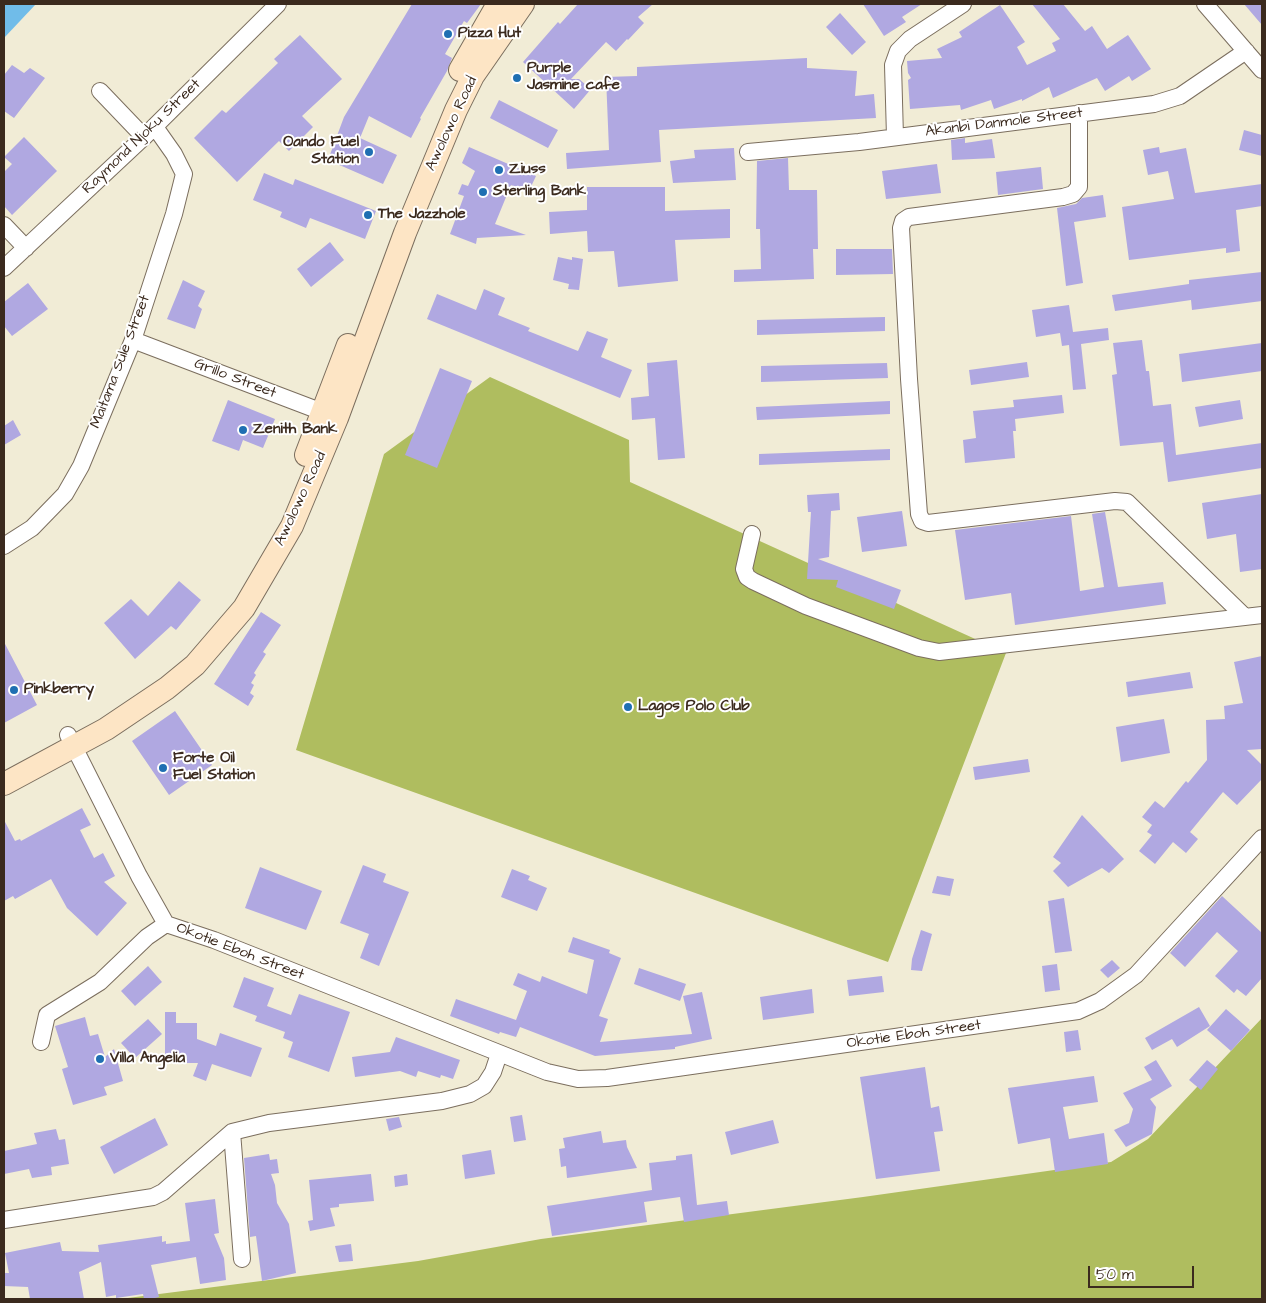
<!DOCTYPE html>
<html>
<head>
<meta charset="utf-8">
<style>
  body { margin:0 }
  #map { position:relative; width:1266px; height:1303px; overflow:hidden; background:#f1ecd6; font-family:"Architects Daughter",sans-serif }
  canvas { display:block }
  .frame { position:absolute; inset:0; border:5px solid #3b2a1e; pointer-events:none }
  .scale { position:absolute; left:1088px; top:1266px; width:106px; height:22px; box-sizing:border-box; border:2px solid #3b2a1e; border-top:0; padding-left:6px; font-size:15px; line-height:18px; white-space:nowrap; color:#3b2a1e; -webkit-text-stroke:4px #fff; paint-order:stroke }
</style>
</head>
<body>
<div id="map">
<canvas width="1266" height="1303"></canvas>
<div class="frame"></div>
<div class="scale">50 m</div>
</div>
<script>
const ctx = document.querySelector('canvas').getContext('2d');
ctx.lineJoin = 'round';
function fill(path, color) {
  ctx.fillStyle = color;
  ctx.fill(path, 'evenodd');
}
function toPath(rows) {
  const path = new Path2D();
  for (const r of rows) {
    path.moveTo(r[0], r[1]);
    for (let i = 2; i < r.length; i += 2) path.lineTo(r[i], r[i + 1]);
  }
  return path;
}
function stroke(path, color, width, dash) {
  ctx.strokeStyle = color;
  ctx.lineWidth = width;
  ctx.lineCap = dash ? 'butt' : 'round';
  ctx.setLineDash(dash || []);
  ctx.stroke(path);
}
function write(font, color, halo, rows, align = 'center') {
  ctx.font = font + ' "Architects Daughter",sans-serif';
  ctx.lineWidth = 4;
  ctx.setLineDash([]);
  ctx.textBaseline = 'middle';
  ctx.strokeStyle = halo;
  ctx.fillStyle = color;
  for (const [text, x, y, turn = 0] of rows) {
    ctx.save();
    ctx.translate(x, y);
    ctx.rotate((+turn || 0) * Math.PI / 180);
    ctx.textAlign = isNaN(turn) ? turn : align;
    if (halo) ctx.strokeText(text, 0, 0);
    ctx.fillText(text, 0, 0);
    ctx.restore();
  }
}
fill(toPath([
  [490,377,629,440,630,482,1006,653,888,962,296,750,384,454],
  [1262,1018,1262,1299,120,1299,418,1261,541,1239,863,1197,1111,1162,1148,1139]
]), '#afbd5f');
fill(toPath([
  [4,4,36,4,4,38]
]), '#70bce9');
fill(toPath([
  [412,4,481,4,467,23,464,21,445,54,452,58,447,71,420,118,421,119,411,138,369,116,360,138,397,155,383,184,328,160,344,117],
  [578,4,653,4,638,17,644,23,628,40,627,39,616,51,606,42,571,79,579,79,591,89,574,109,523,62,558,22,560,24],
  [863,4,922,4,902,17,906,22,884,36],
  [1032,4,1063,4,1085,31,1092,26,1107,49,1128,35,1151,69,1132,81,1129,76,1105,91,1097,78,1053,98,1049,87,1022,101,1022,99,994,109,991,100,961,110,960,105,910,109,908,80,911,78,908,73,907,61,942,58,937,49,962,37,959,32,1000,5,1025,42,1017,47,1027,65,1056,51,1052,43,1060,39],
  [1244,4,1262,4,1262,25],
  [840,13,866,42,852,55,826,27],
  [300,35,342,79,302,116,313,127,289,151,279,141,237,182,194,138,222,110,226,113,278,63,274,59],
  [807,58,807,68,857,71,855,96,874,94,876,118,659,130,661,162,567,169,566,153,609,150,606,77,637,76,637,67],
  [12,65,24,73,30,68,45,78,14,118,4,111,4,75],
  [499,100,558,130,548,148,490,118],
  [1244,130,1262,135,1262,156,1239,150],
  [24,137,57,171,12,215,4,206,4,172,12,164,4,157],
  [965,138,965,143,992,139,995,158,952,160,951,140],
  [469,147,536,176,528,193,511,185,495,224,526,235,477,238,476,244,450,234,464,196,458,194,462,184,468,186,475,171,462,163],
  [1159,147,1160,153,1186,148,1195,193,1262,184,1262,206,1236,210,1240,251,1226,253,1226,248,1129,260,1122,207,1174,199,1168,171,1148,175,1143,150],
  [734,148,736,180,673,183,670,161,695,158,694,150],
  [788,158,789,190,817,190,818,249,813,249,814,279,734,282,734,270,761,269,760,229,756,229,757,161],
  [937,164,941,193,886,199,882,171],
  [1041,167,1043,189,998,195,996,172],
  [264,173,293,185,295,179,376,211,365,239,310,218,306,228,280,217,282,212,253,200],
  [587,187,665,187,665,211,730,209,730,238,675,240,678,281,618,287,614,251,588,252,587,231,550,234,549,212,587,210],
  [1103,195,1106,217,1074,222,1083,283,1066,286,1057,208,1076,204,1082,198],
  [330,242,344,260,311,287,297,269],
  [836,249,892,249,893,274,836,275],
  [558,257,572,260,572,257,583,259,579,290,568,289,569,284,553,280],
  [1262,272,1262,301,1192,310,1191,300,1115,311,1112,295,1189,284,1189,280],
  [183,280,205,291,198,306,202,309,195,329,167,319],
  [28,283,48,309,12,336,4,326,4,302],
  [484,289,505,298,498,315,530,328,528,331,578,351,587,331,608,339,601,357,632,370,620,398,427,319,437,294,476,310],
  [1069,305,1073,332,1108,328,1109,340,1081,344,1086,389,1073,390,1069,345,1062,346,1060,333,1036,337,1032,310],
  [885,317,885,331,757,335,757,320],
  [1142,340,1146,371,1149,371,1153,406,1171,404,1176,455,1262,443,1262,468,1168,482,1163,442,1120,446,1112,375,1117,374,1113,343],
  [1262,343,1262,371,1182,382,1179,354],
  [677,360,685,458,658,460,655,418,632,420,631,398,649,396,647,363],
  [1027,362,1029,377,971,385,969,370],
  [887,363,888,378,761,382,761,366],
  [440,368,472,381,437,468,405,455],
  [1062,395,1064,413,1015,419,1016,431,1013,431,1015,458,965,463,963,440,976,438,973,411,1014,407,1013,400],
  [228,400,275,419,263,448,243,440,239,451,212,441],
  [1240,400,1243,419,1199,427,1195,407],
  [890,401,890,414,757,420,756,407],
  [13,420,21,435,4,445,4,426],
  [890,449,890,460,759,465,759,454],
  [839,493,840,510,831,511,829,557,818,559,901,590,894,609,836,587,838,580,807,579,811,512,808,512,807,495],
  [1262,494,1262,569,1240,572,1236,534,1207,539,1202,503],
  [902,511,907,546,862,552,857,517],
  [1105,512,1118,587,1163,582,1166,604,1015,625,1011,593,965,600,955,530,1071,516,1080,591,1104,587,1092,514],
  [179,581,201,600,176,630,171,626,135,659,104,623,131,599,148,616],
  [261,612,281,625,263,652,266,654,254,673,256,675,251,683,254,685,250,693,254,696,248,706,214,684],
  [4,642,37,705,4,723],
  [1262,656,1262,749,1247,750,1262,765,1262,779,1237,805,1223,792,1190,832,1198,839,1186,853,1173,842,1155,864,1139,851,1152,835,1147,832,1152,825,1142,817,1155,801,1164,808,1186,781,1188,783,1207,760,1206,720,1225,719,1224,706,1243,703,1234,662],
  [1190,672,1193,688,1128,697,1126,682],
  [175,711,212,765,169,795,132,741],
  [1164,719,1170,753,1121,762,1116,727],
  [1028,759,1030,772,975,780,973,767],
  [82,808,91,825,80,830,94,858,103,853,115,876,104,882,127,903,97,936,67,908,51,879,15,899,13,896,4,901,4,820,15,841,20,839,21,841],
  [1082,815,1124,859,1109,873,1102,868,1068,887,1053,871,1061,863,1053,857],
  [363,865,386,874,383,882,409,892,379,966,360,958,369,934,340,923],
  [260,867,322,891,306,930,245,908],
  [512,869,530,876,528,880,547,888,537,911,501,897],
  [937,876,954,879,950,896,932,893],
  [1222,896,1262,933,1262,978,1246,996,1237,989,1234,993,1215,976,1238,951,1217,932,1185,967,1170,953],
  [1064,898,1072,951,1055,953,1048,901],
  [921,930,932,934,922,971,911,970,912,959],
  [573,937,610,950,609,953,621,958,599,1016,608,1019,600,1042,692,1034,683,996,702,992,712,1039,675,1047,675,1049,595,1056,520,1027,516,1037,500,1032,499,1034,450,1016,456,999,516,1020,527,991,513,985,518,973,540,982,542,976,587,994,594,960,568,952],
  [1112,960,1120,968,1108,978,1100,970],
  [1057,964,1060,990,1045,992,1042,966],
  [148,966,162,982,135,1006,121,991],
  [639,968,686,984,680,1001,634,984],
  [882,976,884,992,849,996,847,980],
  [244,977,274,988,267,1006,291,1015,299,994,350,1012,329,1072,288,1057,293,1042,283,1038,285,1032,255,1021,257,1016,233,1007],
  [812,989,814,1013,763,1020,760,997],
  [1199,1007,1210,1026,1177,1047,1172,1039,1152,1050,1145,1038],
  [1226,1009,1250,1030,1231,1051,1207,1030],
  [165,1012,176,1012,176,1023,197,1023,197,1039,216,1046,220,1033,262,1048,251,1077,212,1064,206,1081,193,1076,198,1063,165,1063],
  [85,1017,90,1036,98,1034,105,1057,114,1049,123,1081,104,1087,107,1095,73,1105,62,1069,68,1067,55,1026],
  [148,1019,162,1034,135,1058,121,1043],
  [1078,1030,1081,1050,1066,1052,1064,1032],
  [396,1037,460,1060,453,1079,441,1075,440,1078,418,1071,416,1077,400,1071,355,1077,352,1057,390,1052],
  [1156,1060,1172,1086,1150,1099,1156,1107,1152,1134,1126,1147,1114,1130,1129,1123,1133,1109,1123,1093,1152,1080,1144,1067],
  [1207,1060,1218,1069,1201,1090,1189,1080],
  [925,1067,931,1108,939,1106,943,1131,934,1132,940,1171,876,1179,860,1077],
  [1094,1076,1098,1102,1063,1107,1069,1139,1104,1133,1108,1164,1055,1172,1050,1138,1018,1144,1008,1088],
  [522,1115,526,1140,514,1142,510,1117],
  [399,1117,402,1127,389,1131,386,1119],
  [155,1118,168,1145,114,1174,100,1147],
  [773,1120,779,1143,731,1155,725,1132],
  [56,1129,59,1140,65,1139,69,1164,51,1167,52,1175,32,1178,29,1169,4,1174,4,1151,37,1144,34,1133],
  [601,1131,603,1143,626,1140,627,1147,637,1168,567,1178,566,1166,561,1167,559,1149,565,1148,563,1138],
  [491,1150,495,1174,465,1179,462,1155],
  [269,1154,270,1160,277,1159,279,1173,271,1174,275,1185,277,1203,289,1224,296,1273,262,1281,256,1236,250,1237,244,1158],
  [692,1154,697,1205,727,1201,729,1215,684,1222,680,1197,644,1202,647,1222,552,1236,547,1206,652,1190,649,1163,676,1160,676,1156],
  [371,1174,374,1201,339,1204,339,1207,330,1208,335,1226,310,1231,308,1221,313,1220,309,1180],
  [407,1174,408,1185,395,1187,394,1176],
  [215,1199,219,1233,214,1234,224,1258,226,1280,200,1284,196,1257,151,1265,159,1297,151,1299,144,1299,143,1294,116,1298,116,1295,106,1297,101,1262,79,1272,84,1299,30,1299,28,1287,4,1286,4,1273,9,1273,5,1253,60,1242,62,1251,99,1252,98,1245,162,1236,162,1242,166,1241,166,1244,190,1241,185,1203],
  [351,1244,353,1261,339,1262,335,1246]
]), '#b0a8e1');
const minor = toPath([
  [1205,4,1262,70],
  [100,91,144,137],
  [1079,113,1079,187,1073,194,1063,197,909,217,903,221,901,228,909,379,919,514,922,521,928,523,1115,501,1127,502,1245,617],
  [895,137,893,65,898,51,910,39,963,4],
  [748,152,859,142,1154,104,1180,96,1246,51],
  [4,225,26,248],
  [4,268,144,137,278,4],
  [133,340,333,416],
  [752,534,744,569,747,577,753,581,806,606,919,648,939,652,1262,615],
  [4,546,32,528,65,494,81,466,133,340,174,214,184,174,174,154,155,127],
  [68,735,139,876,166,924,214,940,547,1072,578,1079,607,1078,1078,1011,1100,1001,1136,975,1262,838],
  [41,1042,47,1015,100,982,147,937,166,924],
  [232,1132,242,1259],
  [4,1220,153,1197,163,1192,232,1132,269,1123,442,1101,470,1094,484,1086,493,1072,499,1054]
]);
const secondary = toPath([
  [460,70,498,4],
  [306,455,348,345],
  [4,784,106,729,167,688,195,665,244,608,292,526,337,418,405,233,456,110,473,76,523,4]
]);
stroke(minor, '#7b6e5e', 18);
stroke(secondary, '#7b6e5e', 24);
stroke(minor, '#fff', 16);
stroke(secondary, '#fde5c5', 22);
for (const [x, y, r, color] of [
  [448,34,5,"#1f6fb2"],
  [517,78,5,"#1f6fb2"],
  [369,152,5,"#1f6fb2"],
  [499,170,5,"#1f6fb2"],
  [483,192,5,"#1f6fb2"],
  [368,215,5,"#1f6fb2"],
  [243,430,5,"#1f6fb2"],
  [14,690,5,"#1f6fb2"],
  [628,707,5,"#1f6fb2"],
  [163,768,5,"#1f6fb2"],
  [100,1059,5,"#1f6fb2"]
]) {
  const dot = new Path2D();
  dot.arc(x, y, r, 0, 2 * Math.PI);
  ctx.fillStyle = color;
  ctx.fill(dot);
  stroke(dot, '#fff', 2);
}
write('bold 15px', '#3b2a1e', '#fff', [
  ["Pizza Hut",458,34],
  ["Purple",527,69],
  ["Jasmine cafe",527,86],
  ["Oando Fuel",359,143,"right"],
  ["Station",359,160,"right"],
  ["Ziuss",509,170],
  ["Sterling Bank",493,192],
  ["The Jazzhole",378,215],
  ["Zenith Bank",253,430],
  ["Pinkberry",24,690],
  ["Lagos Polo Club",638,707],
  ["Forte Oil",173,759],
  ["Fuel Station",173,776],
  ["Villa Angelia",110,1059]
], 'left');
write('15px', '#3b2a1e', '#fff', [
  ["Akanbi Danmole Street",1004,123,-7],
  ["Awolowo Road",452,124,-65],
  ["Raymond Njoku Street",142,137,-44],
  ["Maitama Sule Street",121,362,-69],
  ["Grillo Street",235,379,21],
  ["Awolowo Road",301,499,-65],
  ["Okotie Eboh Street",240,952,21],
  ["Okotie Eboh Street",914,1035,-8]
]);
</script>
</body>
</html>
